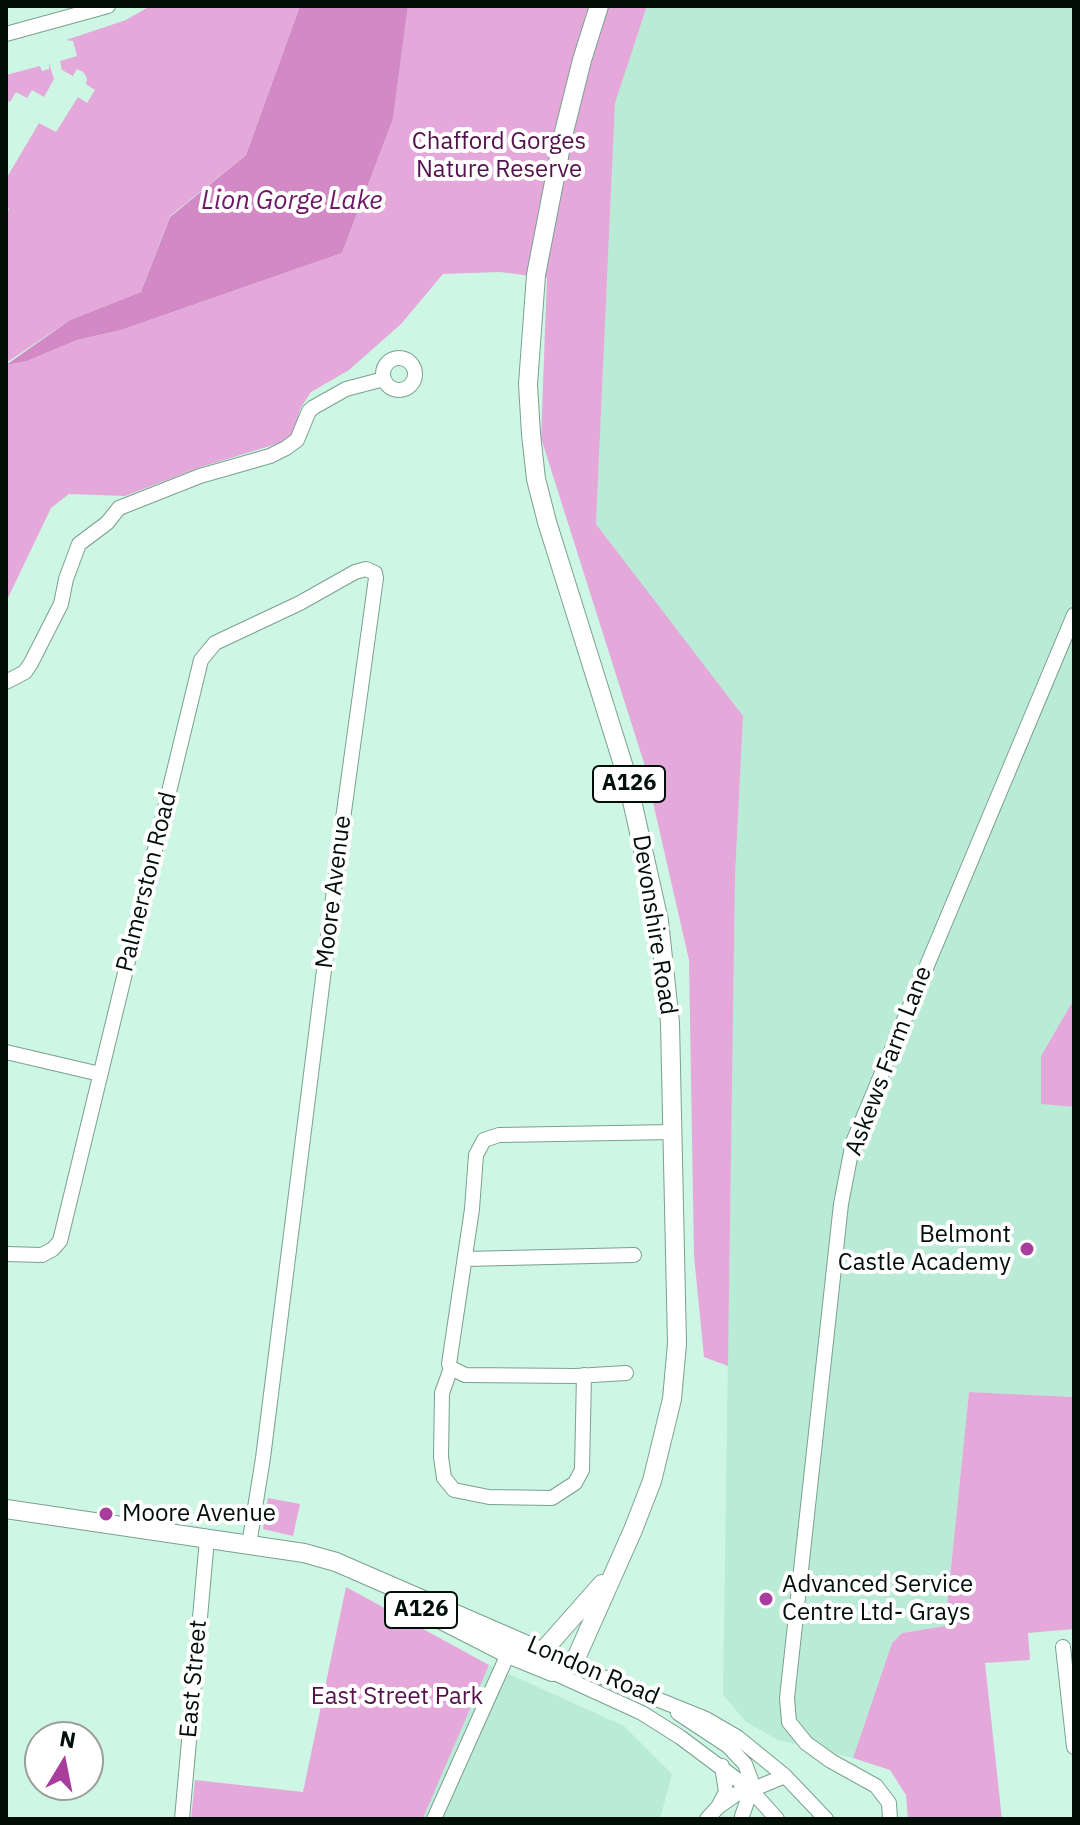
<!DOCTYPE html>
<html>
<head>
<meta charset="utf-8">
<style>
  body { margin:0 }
  #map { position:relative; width:1080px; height:1825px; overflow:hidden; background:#cef6e4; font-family:"IBM Plex Sans",sans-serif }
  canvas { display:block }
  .frame { position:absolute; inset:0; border:8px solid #020f09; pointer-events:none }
  .north { position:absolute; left:24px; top:1721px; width:80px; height:80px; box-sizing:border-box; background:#fff; border:2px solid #9a9f9d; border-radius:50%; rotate:10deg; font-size:22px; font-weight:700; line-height:32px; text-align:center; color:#020f09 }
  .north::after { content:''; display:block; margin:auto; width:28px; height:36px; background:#a93d9d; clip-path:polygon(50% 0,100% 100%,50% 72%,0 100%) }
</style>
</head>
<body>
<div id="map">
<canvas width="1080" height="1825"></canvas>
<div class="frame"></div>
<div class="north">N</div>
</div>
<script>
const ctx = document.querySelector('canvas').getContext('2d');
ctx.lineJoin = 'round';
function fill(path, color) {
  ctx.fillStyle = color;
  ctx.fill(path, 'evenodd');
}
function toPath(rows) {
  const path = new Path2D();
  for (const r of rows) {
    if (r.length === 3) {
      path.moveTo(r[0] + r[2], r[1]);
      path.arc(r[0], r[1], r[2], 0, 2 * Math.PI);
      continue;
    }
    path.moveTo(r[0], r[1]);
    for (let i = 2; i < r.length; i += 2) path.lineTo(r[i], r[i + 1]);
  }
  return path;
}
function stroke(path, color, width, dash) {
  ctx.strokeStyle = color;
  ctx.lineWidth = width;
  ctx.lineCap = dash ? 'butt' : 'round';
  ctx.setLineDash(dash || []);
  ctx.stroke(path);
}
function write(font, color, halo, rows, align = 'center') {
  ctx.font = font + ' "IBM Plex Sans",sans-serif';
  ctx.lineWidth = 8;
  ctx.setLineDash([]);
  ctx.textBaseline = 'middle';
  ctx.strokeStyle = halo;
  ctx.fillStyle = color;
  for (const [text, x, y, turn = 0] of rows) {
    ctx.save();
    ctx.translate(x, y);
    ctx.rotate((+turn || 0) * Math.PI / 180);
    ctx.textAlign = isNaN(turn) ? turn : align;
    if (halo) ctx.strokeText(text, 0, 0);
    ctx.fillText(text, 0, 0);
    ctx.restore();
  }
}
fill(toPath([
  [647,6,1074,6,1074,999,1041,1056,1041,1104,1074,1107,1074,1397,969,1392,945,1626,902,1633,892,1643,853,1758,778,1740,746,1722,723,1695,735,878,743,717,596,524,615,103],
  [489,1665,624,1726,672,1774,660,1819,422,1819]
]), '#baebd6');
fill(toPath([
  [150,6,300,6,246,155,170,216,141,292,70,320,6,363,6,214,9,209,6,207,6,179,39,123,56,132,78,97,87,103,95,90,86,84,87,78,83,72,77,69,73,76,62,70,60,61,77,56,73,41,66,40,126,20],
  [408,6,647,6,615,103,596,524,743,716,735,878,728,1366,704,1357,694,1256,689,960,644,763,541,438,547,278,500,272,443,274,401,324,349,370,311,392,300,409,293,439,201,467,125,496,69,494,51,508,6,602,6,365,27,361,77,340,121,330,342,253,393,119],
  [49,63,54,79,44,97,32,90,27,98,16,92,10,102,6,100,6,75,40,66,42,71,49,69],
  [1074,999,1074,1107,1041,1104,1041,1056],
  [969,1392,1074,1397,1074,1629,1028,1633,1030,1660,985,1663,1002,1819,908,1819,906,1795,890,1770,853,1758,892,1643,902,1633,945,1626],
  [268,1498,300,1504,293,1536,263,1529],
  [346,1587,489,1665,423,1818,191,1819,195,1780,303,1792]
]), '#e4a9da');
fill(toPath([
  [300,6,408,6,393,119,342,253,121,330,77,340,27,361,6,365,70,320,141,292,170,217,246,155]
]), '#d289c6');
const minor = toPath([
  [6,34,108,6],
  [399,374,16],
  [6,682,25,672,31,663,61,604,66,579,79,544,107,523,119,508,200,476,270,456,286,448,297,440,309,411,314,407,346,389,384,379],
  [6,1052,100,1074],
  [6,1254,42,1255,53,1249,60,1241,201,660,215,643,300,603,355,572,366,569,375,573,376,578,342,826,263,1458,249,1545],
  [465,1259,634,1255],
  [451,1368,442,1393,441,1457,444,1478,454,1490,489,1497,552,1498,575,1483,582,1470,584,1375],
  [626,1373,576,1376,465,1375,451,1368,449,1364,472,1209,476,1155,484,1140,499,1135,673,1132],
  [1063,1647,1074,1747],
  [573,1665,706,1719,737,1737,785,1776,826,1819],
  [552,1672,642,1713,680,1737,751,1790,777,1819],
  [678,1713,728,1746,745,1764,751,1780,751,1790,742,1816],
  [718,1807,726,1792,722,1766],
  [182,1819,207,1539],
  [434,1819,508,1654],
  [707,1819,718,1807,741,1791,751,1790,785,1776],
  [890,1819,889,1803,876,1786,831,1761,806,1743,789,1722,787,1698,841,1204,853,1142,1074,615]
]);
const major = toPath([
  [6,1509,304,1553,336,1562,573,1665],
  [418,1608,508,1654,552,1672],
  [542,1652,602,1584],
  [573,1665,633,1530,652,1481,672,1399,677,1344,670,1023,659,921,626,774,547,522,536,479,531,434,528,384,536,275,563,136,582,60,599,6]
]);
stroke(minor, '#7aa090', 16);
stroke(major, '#7aa090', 20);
stroke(minor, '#fff', 14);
stroke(major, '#fff', 18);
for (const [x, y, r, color] of [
  [1027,1249,8,"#a93d9d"],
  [106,1514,8,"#a93d9d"],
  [766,1599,8,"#a93d9d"]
]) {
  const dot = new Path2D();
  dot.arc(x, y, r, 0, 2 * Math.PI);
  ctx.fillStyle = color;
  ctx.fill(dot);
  stroke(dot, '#fff', 3);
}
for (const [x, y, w] of [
  [629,784,72],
  [421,1610,72]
]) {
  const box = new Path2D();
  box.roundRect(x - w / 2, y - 18, w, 36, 6);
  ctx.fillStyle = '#fff';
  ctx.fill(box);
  stroke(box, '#020f09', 2);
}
write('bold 22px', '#020f09', null, [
  ["A126",629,784],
  ["A126",421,1610]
]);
write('24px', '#54124d', '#fff', [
  ["Chafford Gorges",499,142],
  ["Nature Reserve",499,170],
  ["East Street Park",397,1697]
]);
write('24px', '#020f09', '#fff', [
  ["Palmerston Road",147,882,-76],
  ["Moore Avenue",334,892,-83],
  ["Devonshire Road",654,925,81],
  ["Askews Farm Lane",889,1061,-69],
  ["London Road",593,1671,23],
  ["East Street",194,1679,-85]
]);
write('24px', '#020f09', '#fff', [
  ["Belmont",1011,1235,"right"],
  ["Castle Academy",1011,1263,"right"],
  ["Moore Avenue",122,1514],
  ["Advanced Service",782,1585],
  ["Centre Ltd- Grays",782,1613]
], 'left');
write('italic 26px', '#6e1766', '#fff', [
  ["Lion Gorge Lake",292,201]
]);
</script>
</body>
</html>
